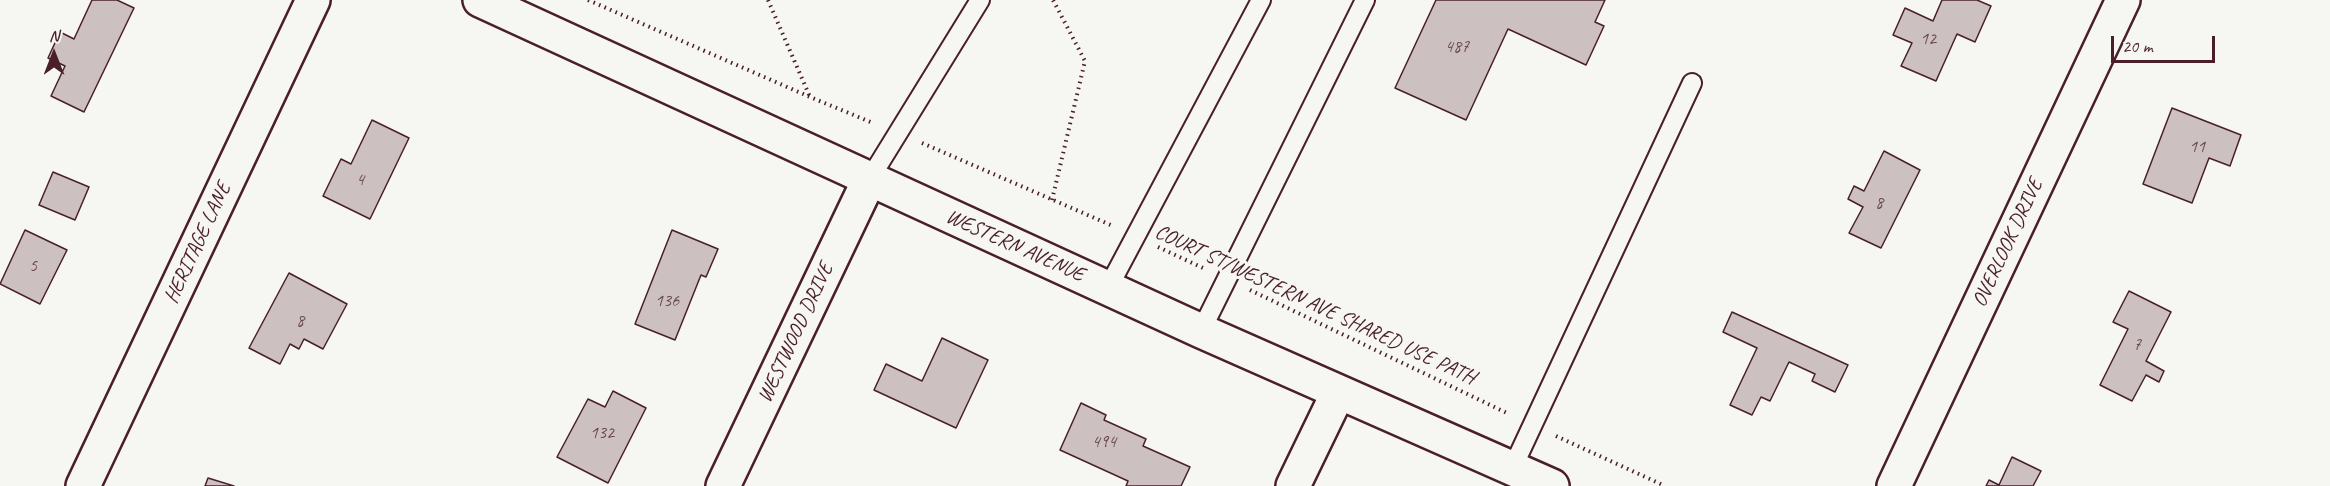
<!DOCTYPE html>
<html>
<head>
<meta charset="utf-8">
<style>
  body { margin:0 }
  #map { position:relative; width:2330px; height:486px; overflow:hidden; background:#f6f6f2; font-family:Caveat,sans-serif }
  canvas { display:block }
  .north { position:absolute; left:24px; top:24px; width:60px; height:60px; -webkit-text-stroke:4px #f6f6f2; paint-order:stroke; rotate:0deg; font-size:16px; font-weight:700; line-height:24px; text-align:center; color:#4a1f2b }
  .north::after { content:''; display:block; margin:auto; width:21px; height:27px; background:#4a1f2b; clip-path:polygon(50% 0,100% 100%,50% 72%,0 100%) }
  .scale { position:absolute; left:2111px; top:36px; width:104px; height:27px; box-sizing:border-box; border:3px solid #4a1f2b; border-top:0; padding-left:8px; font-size:18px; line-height:21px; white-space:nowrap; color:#4a1f2b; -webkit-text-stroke:4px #f6f6f2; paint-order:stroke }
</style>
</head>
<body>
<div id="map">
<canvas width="2330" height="486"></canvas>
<div class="north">N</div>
<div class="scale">20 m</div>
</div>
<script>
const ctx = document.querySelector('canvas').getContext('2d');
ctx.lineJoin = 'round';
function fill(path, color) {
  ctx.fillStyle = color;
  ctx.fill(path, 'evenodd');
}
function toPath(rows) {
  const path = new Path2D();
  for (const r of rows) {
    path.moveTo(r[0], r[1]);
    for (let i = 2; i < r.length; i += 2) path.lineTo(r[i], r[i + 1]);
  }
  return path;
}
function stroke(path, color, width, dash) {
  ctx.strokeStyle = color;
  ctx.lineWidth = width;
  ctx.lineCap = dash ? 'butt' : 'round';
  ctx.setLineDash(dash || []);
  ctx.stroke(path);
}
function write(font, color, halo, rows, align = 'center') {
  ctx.font = font + ' Caveat,sans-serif';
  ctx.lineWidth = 6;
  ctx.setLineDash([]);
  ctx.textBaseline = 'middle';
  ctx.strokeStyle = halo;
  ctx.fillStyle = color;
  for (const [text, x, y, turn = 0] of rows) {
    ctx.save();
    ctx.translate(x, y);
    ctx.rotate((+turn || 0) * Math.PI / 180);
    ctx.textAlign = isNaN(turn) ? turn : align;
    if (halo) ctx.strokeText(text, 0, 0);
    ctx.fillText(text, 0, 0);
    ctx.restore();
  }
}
const building = toPath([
  [92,0,117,0,134,8,84,112,51,96,65,66,48,58,60,32,74,39,92,0],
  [1436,0,1605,0,1595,22,1604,26,1586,65,1508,29,1466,120,1395,88,1436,0],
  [1942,0,1977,0,1991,6,1975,42,1957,34,1936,81,1901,66,1912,43,1893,35,1905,8,1933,21,1942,0],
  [2172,108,2241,135,2230,166,2209,158,2192,203,2143,184,2172,108],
  [372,120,409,138,370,219,323,196,341,159,351,164,372,120],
  [1884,151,1920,170,1881,248,1849,233,1863,207,1848,199,1854,186,1864,191,1884,151],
  [53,172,89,187,75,220,39,205,53,172],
  [25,230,67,250,40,304,0,284,25,230],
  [672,230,718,249,706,277,701,275,675,340,635,324,672,230],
  [289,273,347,304,323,349,304,339,299,349,290,344,280,364,249,348,289,273],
  [2129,291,2171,312,2146,361,2164,371,2159,382,2146,375,2132,401,2100,385,2128,329,2113,322,2129,291],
  [1732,312,1848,365,1835,392,1812,381,1815,374,1789,362,1770,401,1761,397,1752,415,1730,405,1757,348,1723,332,1732,312],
  [942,338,988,360,956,428,874,390,886,364,922,381,942,338],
  [613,391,646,408,608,483,557,457,588,399,605,407,613,391],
  [1081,403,1106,415,1104,420,1146,439,1143,446,1190,467,1181,486,1126,486,1128,481,1060,450,1081,403],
  [2012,457,2041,471,2033,486,1986,486,1989,480,1999,485,2012,457],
  [208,478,234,486,205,486,208,478]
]);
fill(building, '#ccc1c0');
stroke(building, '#4a1f2b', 1.5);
const service = toPath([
  [869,180,980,0],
  [1108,288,1261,0],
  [1201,331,1365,0],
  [1512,469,1692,83]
]);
const minor = toPath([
  [83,486,313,0],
  [723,486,869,180],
  [1293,486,1338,393],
  [1894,486,2123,0]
]);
const secondary = toPath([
  [480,0,1201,331,1552,486]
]);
stroke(service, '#4a1f2b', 22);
stroke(minor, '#4a1f2b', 38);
stroke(secondary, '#4a1f2b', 38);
stroke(toPath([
  [588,0,810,97,873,123],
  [768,0,810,97],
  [922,143,1113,226],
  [1052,200,1085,61,1053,0],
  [1158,247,1203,268],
  [1250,290,1509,414],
  [1556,436,1665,486]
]), '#4a1f2b', 4, [1.5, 4.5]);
stroke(service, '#f6f6f2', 18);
stroke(minor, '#f6f6f2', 33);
stroke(secondary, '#f6f6f2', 33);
write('18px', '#6a4850', null, [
  ["12",1928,39],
  ["487",1457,47],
  ["11",2197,147],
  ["4",360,180],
  ["8",1879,203],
  ["5",33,266],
  ["136",667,301],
  ["8",300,321],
  ["7",2137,345],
  ["132",602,433],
  ["494",1104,442]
]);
write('21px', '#4a1f2b', '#f6f6f2', [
  ["HERITAGE LANE",198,243,-65],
  ["OVERLOOK DRIVE",2008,243,-65],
  ["WESTERN AVENUE",1015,246,24],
  ["COURT ST/WESTERN AVE SHARED USE PATH",1315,305,25],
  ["WESTWOOD DRIVE",796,333,-65]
]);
</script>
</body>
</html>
